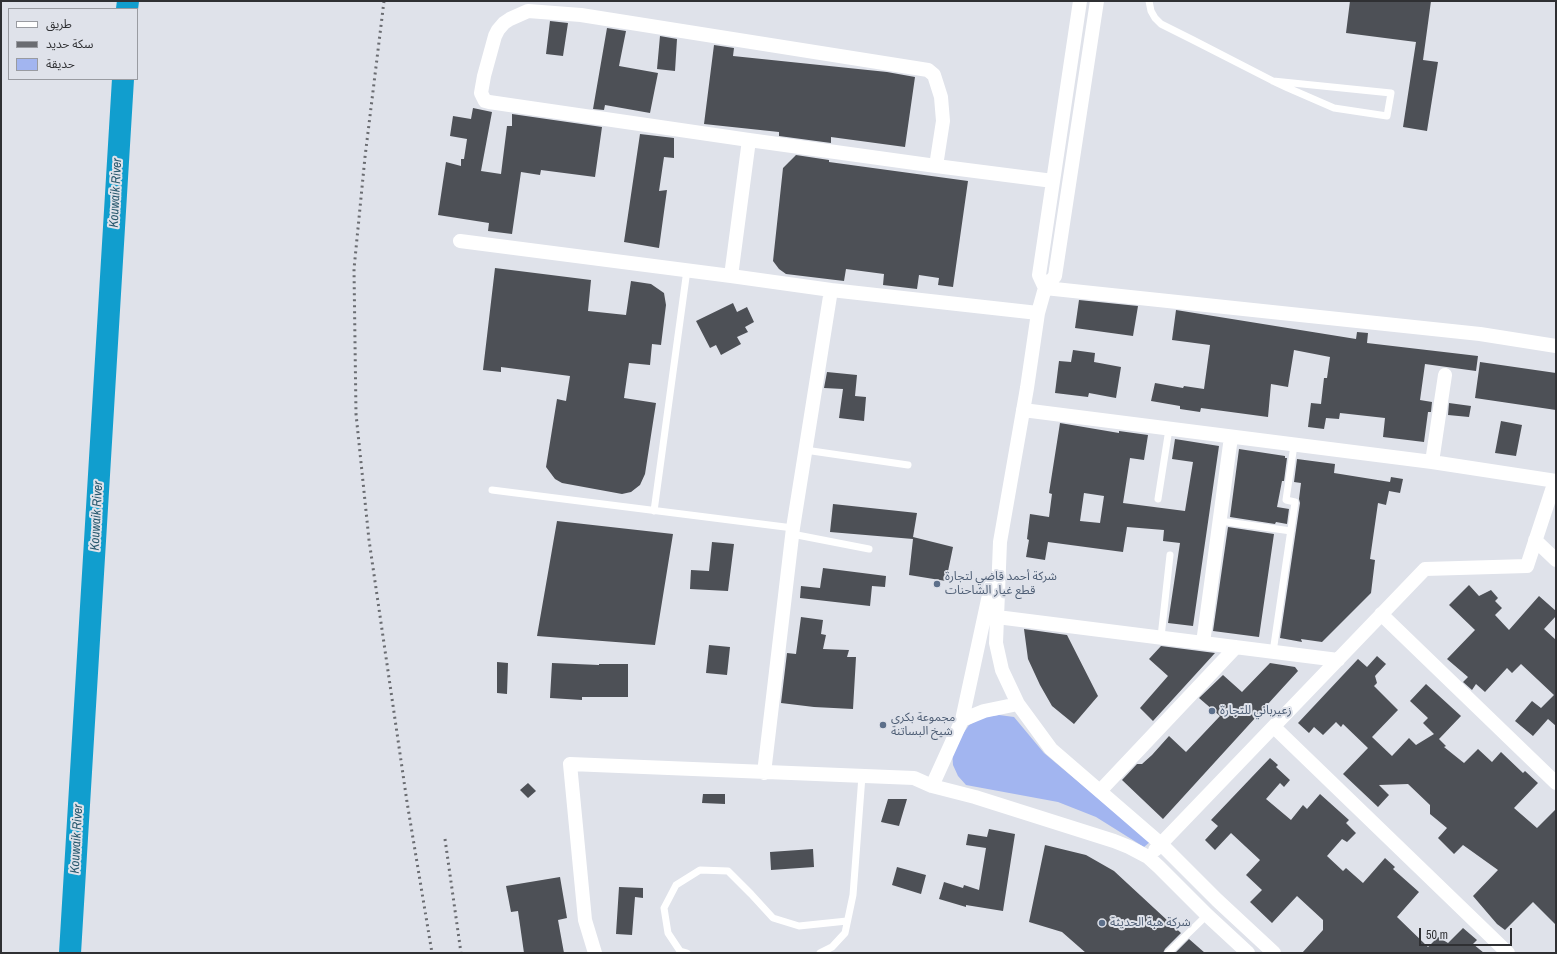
<!DOCTYPE html>
<html>
<head>
<meta charset="utf-8">
<style>
  body { margin:0 }
  #map { position:relative; width:1557px; height:954px; overflow:hidden; background:#dfe2ea; font-family:"Archivo Narrow","Noto Sans Arabic",sans-serif }
  canvas { display:block }
  .frame { position:absolute; inset:0; border:2px solid #2f3033; pointer-events:none }
  .legend { position:absolute; left:8px; top:8px; width:130px; height:72px; box-sizing:border-box; background:#dfe2ea; border:1px solid #999ba1; margin:0; padding:5px 7px; list-style:none; font-size:12px; color:#2f3033 }
  .legend li { display:flex; align-items:center; gap:8px; height:20px }
  .legend b { width:20px; border:1px solid #999ba1 }
  .scale { position:absolute; left:1419px; top:928px; width:93px; height:18px; box-sizing:border-box; border:2px solid #2f3033; border-top:0; padding-left:5px; font-size:12px; line-height:14px; white-space:nowrap; color:#2f3033; -webkit-text-stroke:3px #dfe2ea; paint-order:stroke }
</style>
</head>
<body>
<div id="map">
<canvas width="1557" height="954"></canvas>
<div class="frame"></div>
<ul class="legend">
<li><b style="height:5px;background:#fff"></b>طريق</li>
<li><b style="height:5px;background:#6a6c71"></b>سكة حديد</li>
<li><b style="height:11px;background:#a2b5f0"></b>حديقة</li>
</ul>
<div class="scale">50 m</div>
</div>
<script>
const ctx = document.querySelector('canvas').getContext('2d');
ctx.lineJoin = 'round';
function fill(path, color) {
  ctx.fillStyle = color;
  ctx.fill(path, 'evenodd');
}
function toPath(rows) {
  const path = new Path2D();
  for (const r of rows) {
    path.moveTo(r[0], r[1]);
    for (let i = 2; i < r.length; i += 2) path.lineTo(r[i], r[i + 1]);
  }
  return path;
}
function stroke(path, color, width, dash) {
  ctx.strokeStyle = color;
  ctx.lineWidth = width;
  ctx.lineCap = dash ? 'butt' : 'round';
  ctx.setLineDash(dash || []);
  ctx.stroke(path);
}
function write(font, color, halo, rows, align = 'center') {
  ctx.font = font + ' "Archivo Narrow","Noto Sans Arabic",sans-serif';
  ctx.lineWidth = 4;
  ctx.setLineDash([]);
  ctx.textBaseline = 'middle';
  ctx.strokeStyle = halo;
  ctx.fillStyle = color;
  for (const [text, x, y, turn = 0] of rows) {
    ctx.save();
    ctx.translate(x, y);
    ctx.rotate((+turn || 0) * Math.PI / 180);
    ctx.textAlign = isNaN(turn) ? turn : align;
    if (halo) ctx.strokeText(text, 0, 0);
    ctx.fillText(text, 0, 0);
    ctx.restore();
  }
}
fill(toPath([
  [999,715,1014,717,1044,753,1150,842,1144,847,1096,817,1058,802,966,785,958,776,953,765,952,750,969,725,984,717]
]), '#a2b5f0');
stroke(toPath([
  [127,9,128,1],
  [70,953,123,79]
]), '#119ece', 22);
fill(toPath([
  [1350,1,1431,1,1423,60,1438,62,1427,131,1403,127,1416,42,1346,33],
  [550,21,568,23,563,56,546,54],
  [607,28,626,31,619,66,658,73,650,113,605,105,604,110,593,109],
  [660,36,677,39,675,71,657,69],
  [714,45,734,48,733,56,887,72,915,77,905,147,831,137,831,143,779,136,779,132,704,124],
  [473,108,492,112,481,171,501,174,507,126,512,126,512,114,602,127,595,177,541,170,540,175,521,172,512,234,488,231,489,223,438,215,446,162,461,166,461,159,464,159,467,139,450,136,453,116,471,119],
  [640,134,674,138,674,158,664,157,659,191,667,190,659,248,624,242],
  [796,155,829,160,829,162,968,181,953,287,938,285,939,278,919,275,917,289,883,285,884,274,846,269,844,281,786,274,779,269,773,261,783,168],
  [495,268,591,280,588,311,626,315,631,281,651,284,664,293,666,305,661,345,652,344,650,365,629,363,624,398,656,403,645,474,640,485,631,492,622,494,562,483,555,479,546,467,557,399,566,401,570,376,501,367,501,372,483,370],
  [1079,300,1138,306,1133,336,1075,328],
  [733,303,737,312,747,307,754,322,745,327,748,332,737,337,741,344,721,355,716,345,710,348,696,321],
  [1176,310,1356,339,1357,332,1368,333,1367,343,1478,356,1476,371,1425,364,1420,400,1432,402,1431,412,1428,412,1424,442,1383,437,1385,418,1340,413,1339,419,1326,418,1324,429,1308,427,1311,403,1321,404,1324,378,1327,378,1330,357,1294,350,1288,387,1271,384,1268,417,1201,408,1200,412,1180,409,1180,406,1151,401,1155,383,1183,388,1184,386,1204,389,1210,345,1172,340],
  [1073,350,1095,353,1094,362,1121,367,1116,398,1089,393,1088,397,1055,393,1059,361,1071,362],
  [1480,362,1556,373,1556,410,1475,398],
  [827,372,857,375,855,396,866,397,864,421,839,418,843,389,824,388],
  [1449,403,1471,406,1469,417,1448,415],
  [1501,421,1522,425,1516,456,1495,453],
  [1060,423,1119,433,1119,431,1148,435,1144,460,1130,458,1123,503,1185,511,1193,462,1172,459,1175,439,1219,446,1193,626,1168,623,1180,543,1163,541,1164,530,1127,527,1123,552,1048,542,1045,560,1026,557,1029,540,1027,539,1030,514,1049,517,1052,494,1049,493],
  [1084,493,1104,496,1100,523,1080,521],
  [1239,449,1285,456,1285,458,1287,458,1284,481,1282,481,1277,507,1289,509,1287,524,1276,522,1275,524,1230,517],
  [1297,459,1335,464,1334,473,1390,482,1391,477,1403,479,1400,493,1389,491,1386,505,1378,503,1370,559,1375,560,1371,593,1322,642,1301,639,1302,642,1280,638,1300,503,1299,499,1301,483,1294,482],
  [833,504,917,513,913,537,953,547,946,581,909,575,913,539,830,532],
  [557,521,673,534,655,645,537,636],
  [1228,527,1274,534,1259,637,1213,631],
  [712,542,734,544,728,591,690,589,691,570,709,571],
  [823,568,886,576,885,587,872,586,870,606,800,598,801,586,820,588],
  [1469,585,1479,596,1491,590,1498,598,1495,601,1502,608,1495,615,1509,630,1539,596,1556,611,1556,616,1544,629,1556,640,1556,726,1548,719,1533,736,1515,721,1532,701,1541,708,1554,695,1521,664,1512,673,1507,668,1485,692,1476,684,1472,690,1463,682,1468,677,1447,659,1475,630,1449,605],
  [801,617,823,620,821,634,826,635,823,649,849,650,847,657,856,657,853,709,814,707,781,703,787,653,796,654],
  [1024,629,1067,635,1098,696,1074,724,1052,706,1040,685,1028,659],
  [709,645,730,647,727,675,706,673],
  [1161,646,1215,653,1153,721,1140,708,1168,676,1149,659],
  [1377,656,1386,664,1375,676,1377,683,1374,686,1398,710,1372,737,1392,756,1409,738,1416,745,1434,734,1423,723,1428,718,1410,701,1426,684,1461,716,1439,739,1446,746,1444,747,1464,763,1478,749,1492,762,1501,752,1523,773,1525,771,1538,783,1514,808,1537,828,1556,809,1556,925,1533,902,1505,930,1497,924,1473,896,1498,870,1463,845,1454,854,1438,838,1447,828,1430,814,1430,805,1408,784,1379,785,1389,795,1378,807,1343,774,1368,748,1343,724,1341,727,1336,722,1323,735,1314,727,1309,733,1298,723,1358,659,1367,667],
  [497,662,508,663,507,694,497,693],
  [552,663,599,665,599,664,628,664,628,697,582,697,582,700,550,698],
  [1270,663,1295,667,1298,671,1163,819,1122,780,1137,764,1142,764,1152,755,1169,736,1186,752,1220,716,1199,698,1223,675,1242,692],
  [1270,758,1278,765,1276,767,1290,780,1284,787,1280,783,1266,799,1291,820,1303,805,1307,809,1320,794,1349,820,1346,823,1356,833,1347,842,1342,839,1327,856,1343,871,1346,868,1363,883,1385,858,1395,867,1393,869,1419,892,1397,917,1428,947,1438,937,1448,943,1463,928,1477,940,1473,944,1484,953,1302,953,1323,930,1323,920,1297,896,1272,923,1250,902,1262,890,1246,875,1260,860,1231,833,1215,850,1205,840,1218,826,1211,820],
  [528,783,536,791,528,798,520,790],
  [703,794,725,794,725,804,702,803],
  [888,799,907,799,899,826,881,822],
  [989,829,1015,834,1003,911,966,905,966,907,939,899,944,882,963,888,964,885,979,890,986,848,966,845,968,834,987,837],
  [1045,845,1086,855,1114,871,1181,933,1165,949,1163,953,1086,953,1062,932,1029,922],
  [813,849,814,867,771,870,770,852],
  [897,867,926,875,921,894,892,885],
  [560,877,567,918,558,920,564,953,524,953,518,911,511,912,506,886],
  [619,887,643,888,643,898,635,897,632,935,616,934],
  [1189,939,1205,953,1175,953]
]), '#4d5056');
stroke(toPath([
  [1149,1,1151,11,1155,18,1161,24,1193,40,1273,81,1288,88,1334,108,1387,116,1391,93,1273,81],
  [805,450,908,465],
  [492,490,793,528],
  [1158,499,1169,429],
  [654,511,687,270],
  [1220,521,1291,531],
  [792,534,869,549],
  [1161,637,1170,555],
  [1273,652,1295,502,1286,500,1294,445],
  [687,953,680,951,668,933,664,908,676,885,700,870,728,871,751,894,773,918,799,926,847,921],
  [820,953,832,947,845,933,853,895,862,776],
  [1168,953,1207,915]
]), '#fff', 7);
stroke(toPath([
  [1080,1,1039,275,1045,288,1038,313,1027,388,1000,542,996,643,1002,670,1018,704,1051,749,1161,844,1217,900,1274,953],
  [936,166,943,121,941,97,934,75,928,70,581,15,528,11,510,19,504,23,498,30,495,36,484,76,481,93,485,101,489,102,749,140,936,166,1053,181],
  [460,241,731,276,831,290,1038,313],
  [731,276,749,140],
  [1045,288,1480,334,1556,346],
  [1045,288,1055,276,1097,1],
  [1023,410,1432,462,1556,481],
  [1432,462,1445,375],
  [1535,540,1556,560],
  [1381,614,1556,783],
  [997,617,1338,660],
  [1203,643,1231,437],
  [962,720,984,711,1018,704],
  [1274,727,1508,953],
  [764,773,793,528,831,290],
  [932,786,962,720,992,581],
  [1100,791,1236,647],
  [1155,850,1425,569,1527,566,1555,481],
  [595,953,585,920,570,764,914,778,932,786,975,797,1114,841,1129,847,1148,857,1159,867,1207,915,1248,953]
]), '#fff', 14);
stroke(toPath([
  [384,1,365,157,354,269,356,414,369,540,407,802,432,953],
  [445,839,461,953]
]), '#6a6c71', 3, [2, 4]);
for (const [x, y, r, color] of [
  [937,584,4,"#5c6f8a"],
  [1212,711,4,"#5c6f8a"],
  [883,725,4,"#5c6f8a"],
  [1102,923,4,"#5c6f8a"]
]) {
  const dot = new Path2D();
  dot.arc(x, y, r, 0, 2 * Math.PI);
  ctx.fillStyle = color;
  ctx.fill(dot);
  stroke(dot, '#dfe2ea', 1.5);
}
write('12px', '#4e5e75', '#dfe2ea', [
  ["شركة أحمد قاضي لتجارة",945,577],
  ["قطع غيار الشاحنات",945,591],
  ["زعيرباني للتجارة",1220,711],
  ["مجموعة بكري",891,718],
  ["شيخ البساتنة",891,732],
  ["شركة هبة الحديثة",1110,923]
], 'left');
write('italic 13px', '#29596e', '#dfe2ea', [
  ["Kouwaik River",116,193,-87],
  ["Kouwaik River",97,516,-87],
  ["Kouwaik River",77,839,-87]
]);
</script>
</body>
</html>
